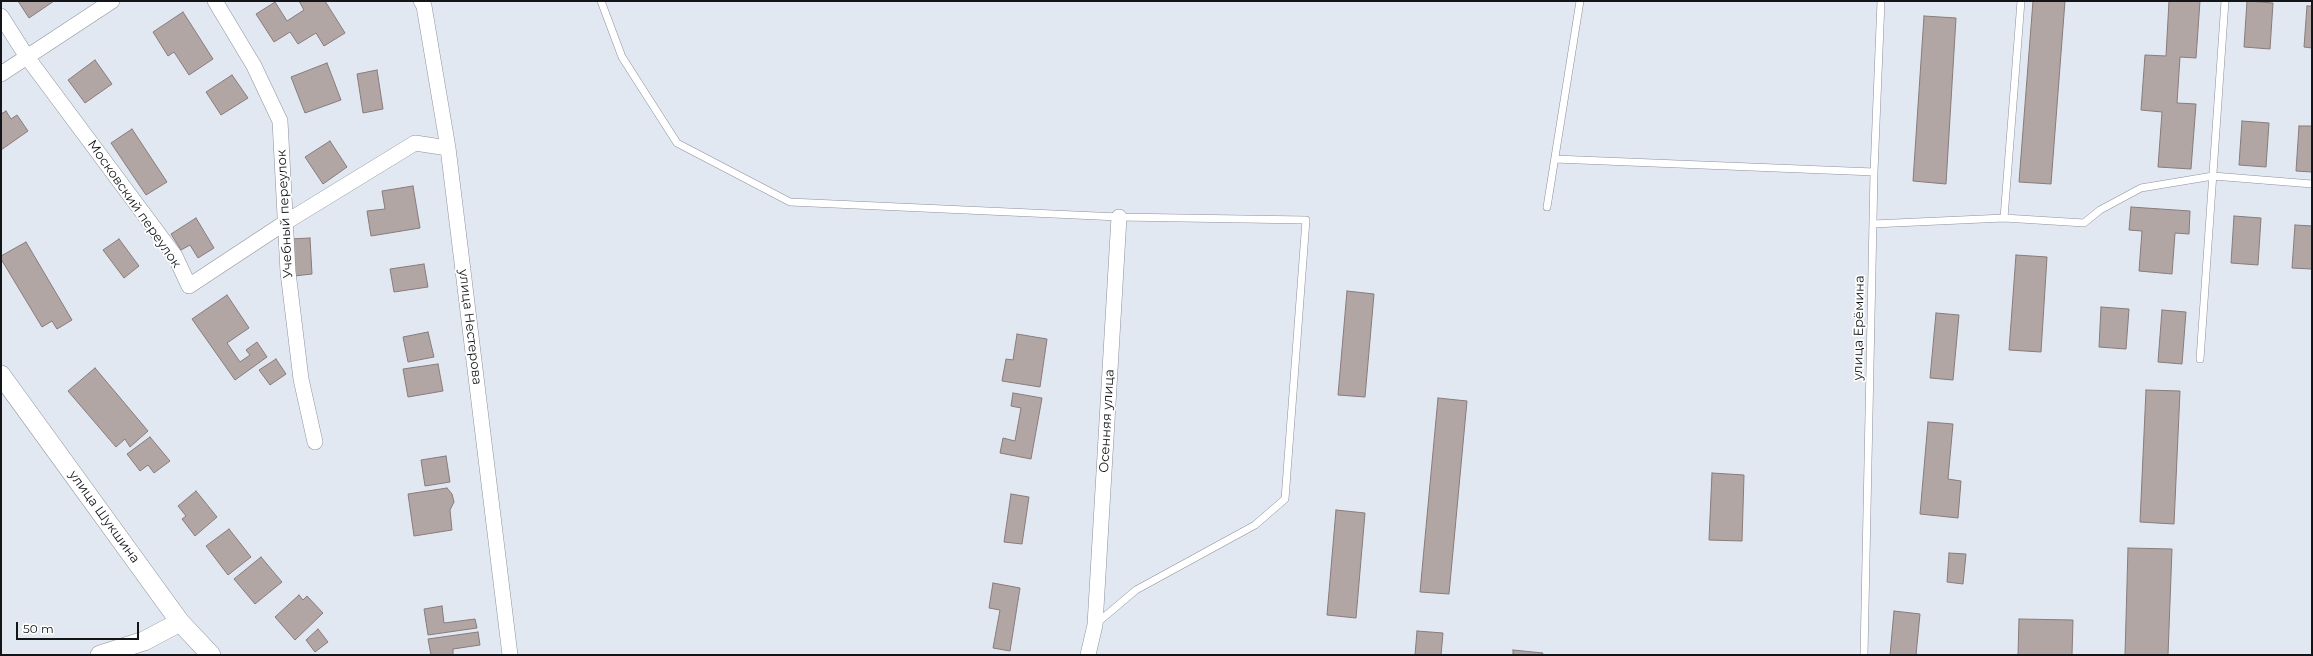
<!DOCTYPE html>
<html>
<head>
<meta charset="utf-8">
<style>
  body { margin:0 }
  #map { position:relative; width:2313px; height:656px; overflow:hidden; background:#e2e8f1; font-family:Montserrat,sans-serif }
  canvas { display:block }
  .frame { position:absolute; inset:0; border:2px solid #131518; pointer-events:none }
  .scale { position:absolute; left:16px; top:622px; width:123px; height:18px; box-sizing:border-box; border:2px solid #131518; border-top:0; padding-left:5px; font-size:12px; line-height:14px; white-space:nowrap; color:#131518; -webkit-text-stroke:3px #fff; paint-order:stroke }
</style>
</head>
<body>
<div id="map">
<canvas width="2313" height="656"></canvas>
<div class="frame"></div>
<div class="scale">50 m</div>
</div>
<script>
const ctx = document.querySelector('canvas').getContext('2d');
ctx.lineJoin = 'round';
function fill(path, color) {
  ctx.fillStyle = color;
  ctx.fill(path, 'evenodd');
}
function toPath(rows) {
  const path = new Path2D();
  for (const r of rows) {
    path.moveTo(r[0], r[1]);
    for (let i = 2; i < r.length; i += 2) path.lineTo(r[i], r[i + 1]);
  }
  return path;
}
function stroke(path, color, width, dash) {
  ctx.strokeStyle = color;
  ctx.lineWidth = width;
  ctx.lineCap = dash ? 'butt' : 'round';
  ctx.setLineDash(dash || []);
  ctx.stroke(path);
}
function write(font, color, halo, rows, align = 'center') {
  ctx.font = font + ' Montserrat,sans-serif';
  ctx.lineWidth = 3.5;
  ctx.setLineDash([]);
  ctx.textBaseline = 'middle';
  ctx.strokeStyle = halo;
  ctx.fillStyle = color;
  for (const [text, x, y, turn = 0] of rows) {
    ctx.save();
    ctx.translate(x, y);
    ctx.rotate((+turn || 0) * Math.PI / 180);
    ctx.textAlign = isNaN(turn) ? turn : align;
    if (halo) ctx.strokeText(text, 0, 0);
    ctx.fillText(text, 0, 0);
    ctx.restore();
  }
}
const building = toPath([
  [18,1,54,1,29,18,18,1],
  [299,1,325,1,345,33,324,46,316,33,298,44,290,32,274,42,256,14,275,2,287,21,304,10,299,1],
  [2033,1,2065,1,2051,184,2019,182,2033,1],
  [2169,1,2200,1,2196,58,2180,57,2177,103,2196,104,2191,169,2158,167,2162,112,2141,110,2145,55,2166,56,2169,1],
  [2247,1,2273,3,2270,49,2244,47,2247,1],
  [2307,6,2312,6,2312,48,2304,47,2307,6],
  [183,12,213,59,189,75,174,52,168,56,153,32,183,12],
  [1924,16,1956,18,1946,184,1913,181,1924,16],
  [95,60,112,84,85,103,68,80,95,60],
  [327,63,341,100,305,113,291,77,327,63],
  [377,70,383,109,363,113,357,74,377,70],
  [232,75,248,98,221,115,206,92,232,75],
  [6,111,11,119,17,115,28,131,1,150,1,114,6,111],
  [2242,121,2269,123,2266,167,2239,165,2242,121],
  [2299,126,2312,126,2312,172,2296,171,2299,126],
  [132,129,167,182,146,195,111,143,132,129],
  [330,141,347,167,323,184,305,157,330,141],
  [413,186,420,228,371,236,367,211,385,209,382,191,413,186],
  [2131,207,2190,211,2189,234,2175,233,2172,274,2139,271,2142,231,2129,230,2131,207],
  [2234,216,2261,218,2258,265,2231,263,2234,216],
  [196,218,214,248,198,258,190,245,181,250,171,234,196,218],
  [2295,225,2312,226,2312,269,2292,268,2295,225],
  [310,238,312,274,294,276,291,239,310,238],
  [119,239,139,266,124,278,103,250,119,239],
  [26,242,72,320,57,329,52,321,42,327,1,259,1,256,26,242],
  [2016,255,2047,257,2041,352,2009,350,2016,255],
  [424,264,428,287,394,292,390,269,424,264],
  [1347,291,1374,294,1365,397,1338,395,1347,291],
  [227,295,249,328,227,343,240,362,250,355,246,350,257,342,267,357,235,380,192,319,227,295],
  [2101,307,2129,309,2126,349,2099,347,2101,307],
  [2162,310,2186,312,2182,364,2158,362,2162,310],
  [1936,313,1959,315,1953,380,1930,378,1936,313],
  [428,332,434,357,408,362,403,337,428,332],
  [1017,334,1047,339,1040,387,1002,381,1006,359,1013,360,1017,334],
  [276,359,286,374,270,385,259,370,276,359],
  [438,364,443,391,408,397,403,369,438,364],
  [95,368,148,431,130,447,125,439,116,447,68,391,95,368],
  [2146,390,2180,391,2174,524,2140,522,2146,390],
  [1013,393,1042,398,1031,459,1000,453,1003,438,1015,441,1021,408,1011,406,1013,393],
  [1438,398,1467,401,1449,594,1420,592,1438,398],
  [1928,422,1953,424,1948,479,1961,481,1958,518,1920,514,1928,422],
  [150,437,170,461,154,473,148,465,140,471,127,454,150,437],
  [446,456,450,482,425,486,421,460,446,456],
  [1712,473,1744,475,1742,541,1709,540,1712,473],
  [447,488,452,494,454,502,450,510,452,530,414,536,408,494,447,488],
  [196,491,217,517,195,536,182,519,186,516,178,506,196,491],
  [1011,494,1029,497,1022,544,1004,542,1011,494],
  [1336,510,1365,513,1356,618,1327,615,1336,510],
  [229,529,251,557,228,575,206,546,229,529],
  [2128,548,2172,549,2168,655,2125,655,2128,548],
  [1949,553,1966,554,1963,584,1947,582,1949,553],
  [261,557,282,582,255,604,234,579,261,557],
  [993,583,1020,588,1010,651,993,648,1000,610,989,608,993,583],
  [299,595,303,600,307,596,323,613,295,640,275,617,299,595],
  [442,606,444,623,475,619,477,628,428,635,424,609,442,606],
  [1894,611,1920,614,1916,655,1890,655,1894,611],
  [2019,619,2073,620,2072,655,2018,655,2019,619],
  [318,629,328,642,315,652,306,640,318,629],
  [1417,631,1443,633,1441,655,1415,655,1417,631],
  [478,632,480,645,453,649,453,655,431,655,428,639,478,632],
  [1513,650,1543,653,1542,655,1513,655,1513,650]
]);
fill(building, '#b2a6a5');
stroke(building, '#877b7b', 1);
const service = toPath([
  [601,1,622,57,677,143,790,202,1119,217,1306,220,1285,499,1255,525,1136,590,1097,623],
  [1555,159,1874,172],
  [1547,207,1580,1],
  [2004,218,2021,1],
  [1873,224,2004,218,2084,223,2100,210,2141,188,2213,176,2312,184],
  [2200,359,2225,1],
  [1864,655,1874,172,1881,1]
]);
const minor = toPath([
  [215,1,254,66,280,121,288,272,301,379,315,442],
  [421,1,424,6,448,148,510,655],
  [1,16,27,57,175,256,189,286,286,222,415,143,448,148],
  [1,74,112,1],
  [1088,655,1095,625,1119,217]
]);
const tertiary = toPath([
  [1,375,180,622,211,655],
  [100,655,144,641,180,622]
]);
stroke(service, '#8c919a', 8);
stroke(minor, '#8c919a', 16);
stroke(tertiary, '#8c919a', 20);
stroke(service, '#fff', 7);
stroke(minor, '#fff', 15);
stroke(tertiary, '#fff', 19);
write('13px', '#131518', '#fff', [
  ["Московский переулок",134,204,55],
  ["Учебный переулок",285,214,-93],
  ["улица Нестерова",470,327,83],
  ["улица Ерёмина",1859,328,-89],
  ["Осенняя улица",1107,421,-87],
  ["улица Шукшина",104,517,54]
]);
</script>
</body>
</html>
